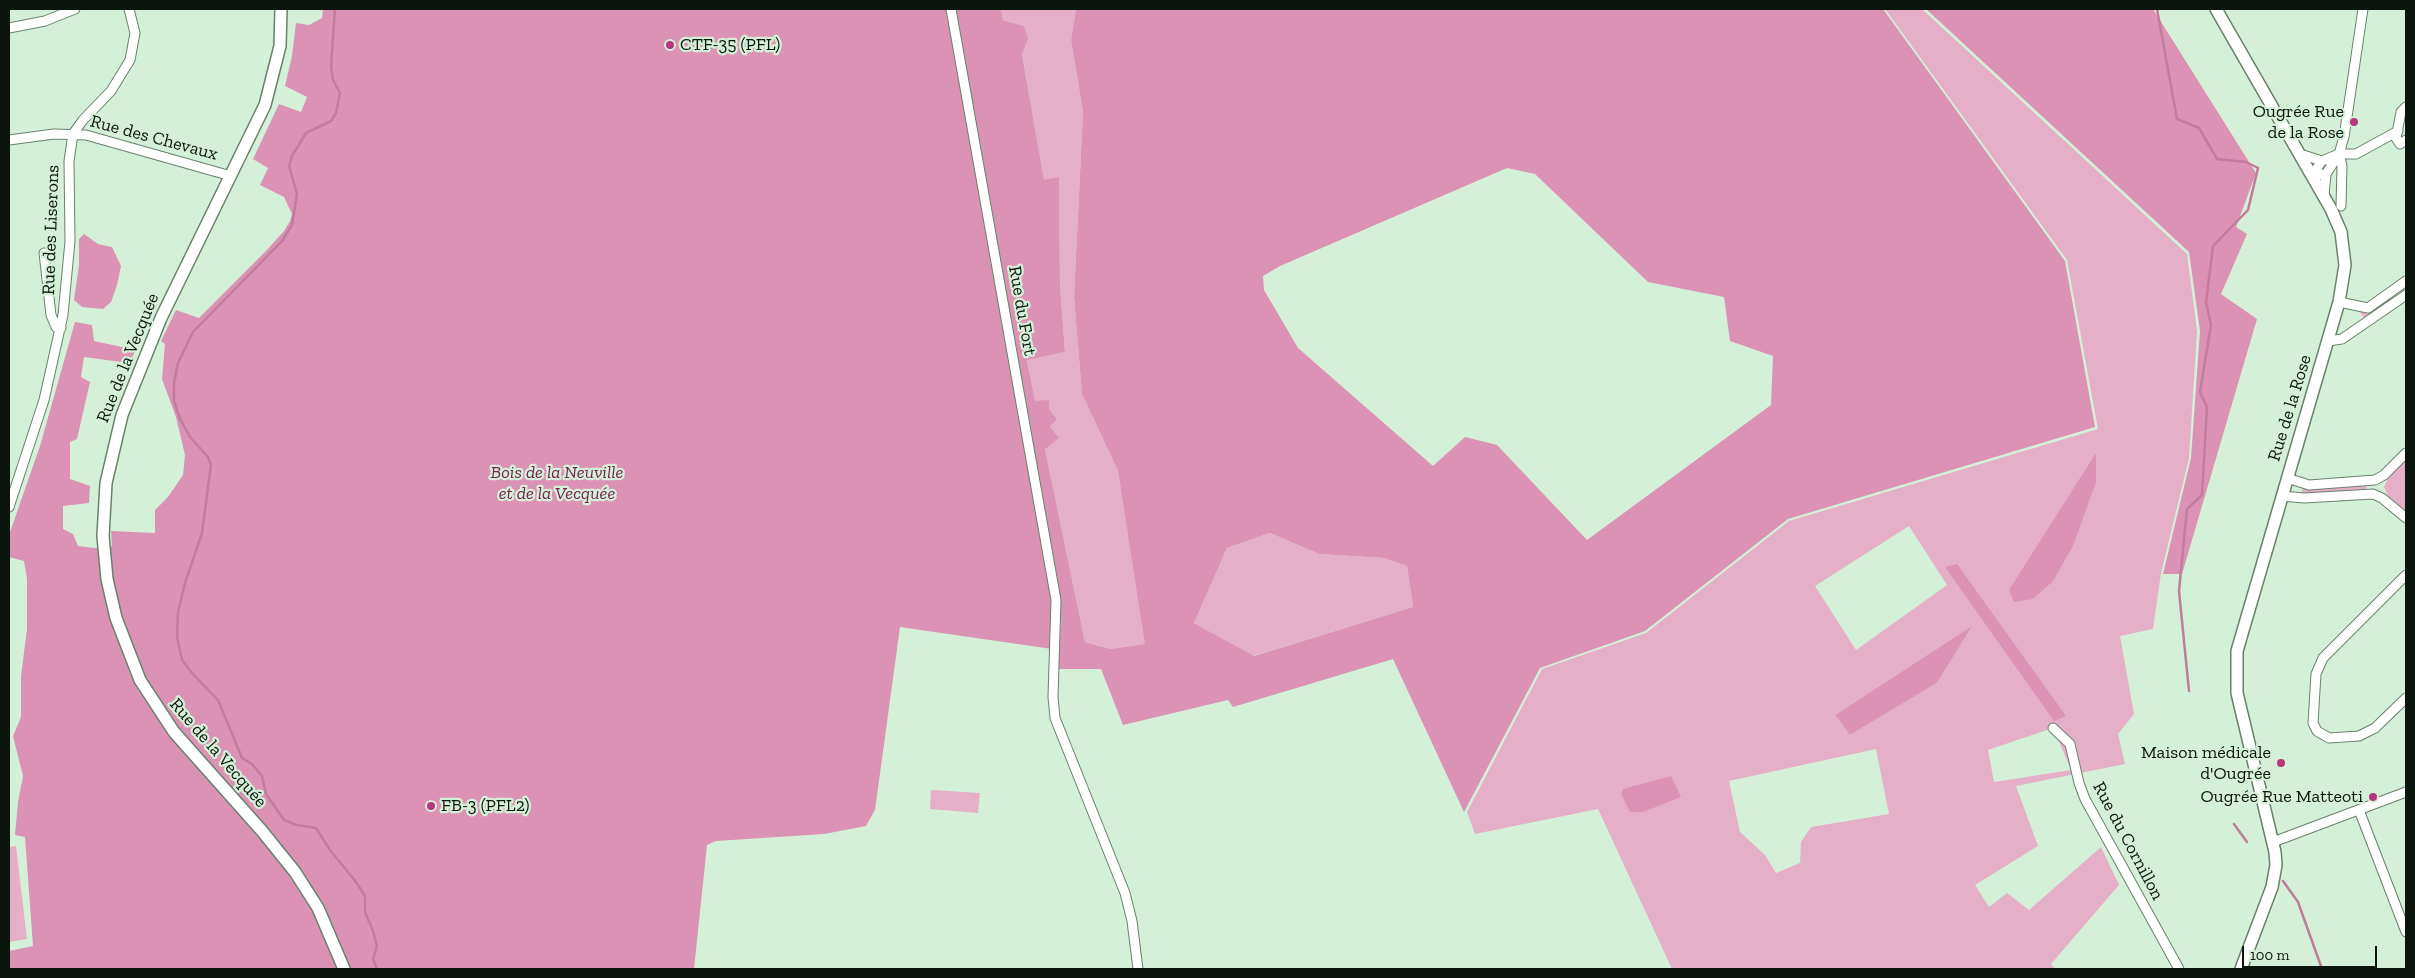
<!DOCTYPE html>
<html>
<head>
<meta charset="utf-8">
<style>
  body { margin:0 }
  #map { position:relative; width:2415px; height:978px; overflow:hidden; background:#d5f0d8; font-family:"Zilla Slab",serif }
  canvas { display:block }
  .frame { position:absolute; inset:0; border:10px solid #0c150d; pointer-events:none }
  .scale { position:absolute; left:2242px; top:946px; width:135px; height:22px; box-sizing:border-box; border:2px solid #0c150d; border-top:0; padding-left:6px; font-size:15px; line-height:18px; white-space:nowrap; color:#0c150d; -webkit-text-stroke:4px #d5f0d8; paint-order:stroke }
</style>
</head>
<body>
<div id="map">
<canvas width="2415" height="978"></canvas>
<div class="frame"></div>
<div class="scale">100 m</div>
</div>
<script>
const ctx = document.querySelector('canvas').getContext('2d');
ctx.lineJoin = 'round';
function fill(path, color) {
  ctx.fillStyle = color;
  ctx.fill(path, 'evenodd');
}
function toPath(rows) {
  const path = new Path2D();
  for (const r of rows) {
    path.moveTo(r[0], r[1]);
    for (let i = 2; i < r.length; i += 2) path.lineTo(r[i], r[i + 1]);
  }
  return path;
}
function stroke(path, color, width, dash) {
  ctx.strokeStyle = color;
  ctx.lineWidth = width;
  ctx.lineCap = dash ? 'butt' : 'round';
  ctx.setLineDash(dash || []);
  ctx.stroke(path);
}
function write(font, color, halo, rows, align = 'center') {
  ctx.font = font + ' "Zilla Slab",serif';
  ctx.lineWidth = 4.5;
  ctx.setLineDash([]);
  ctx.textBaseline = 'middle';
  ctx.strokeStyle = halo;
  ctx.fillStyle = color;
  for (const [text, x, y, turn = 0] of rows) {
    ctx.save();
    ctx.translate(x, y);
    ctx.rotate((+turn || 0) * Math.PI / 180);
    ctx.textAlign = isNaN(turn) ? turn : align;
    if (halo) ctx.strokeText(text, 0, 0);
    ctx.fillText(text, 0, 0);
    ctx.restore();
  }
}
fill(toPath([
  [1001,9,1076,9,1071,40,1083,112,1074,297,1082,394,1118,471,1146,644,1110,649,1085,642,1045,449,1050,427,1057,419,1049,409,1035,402,1027,359,1065,352,1060,285,1059,177,1044,181,1022,53,1024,26,1003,20],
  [1885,9,1922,9,2187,254,2197,331,2189,458,2161,573,2153,629,2120,636,2134,714,2118,734,2125,764,2016,786,2038,846,1975,885,1989,907,2007,893,2029,910,2101,847,2119,885,2051,964,2055,969,1672,969,1598,809,1475,834,1467,812,1542,669,1646,633,1789,521,2098,429,2067,260],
  [1909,526,1947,585,1856,650,1815,586],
  [1971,627,1937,683,1850,735,1835,715],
  [2053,728,2071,770,1994,782,1988,750],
  [1876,749,1889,814,1811,827,1801,842,1800,863,1776,873,1765,855,1740,832,1729,781],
  [2390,297,2392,301,2365,320,2360,312,2371,311],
  [2406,459,2406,512,2388,496,2384,487,2389,476],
  [2364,484,2367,487,2365,490,2306,496,2301,493,2303,489],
  [1270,533,1319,554,1384,558,1407,566,1413,607,1253,656,1194,623,1227,548],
  [931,790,980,793,978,813,930,809],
  [16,846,27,939,9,942,9,847]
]), '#e5b0c7');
fill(toPath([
  [323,9,946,9,1048,572,1053,618,1052,649,900,627,875,810,866,826,824,834,716,841,707,845,694,969,9,969,9,951,33,946,25,837,15,835,18,802,23,776,13,736,21,717,21,676,27,629,27,579,24,561,9,557,9,535,40,446,75,322,92,325,94,341,136,350,129,363,84,357,81,377,90,382,77,439,70,442,70,479,90,486,89,503,63,506,63,529,73,534,78,546,94,548,112,546,111,531,155,533,155,510,168,497,183,475,185,455,176,417,162,379,165,344,161,341,176,310,199,318,265,252,284,231,290,221,292,214,284,197,260,185,268,168,253,159,279,104,301,112,307,97,285,86,292,56,296,23,309,25,322,18],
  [956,9,1001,9,1003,20,1024,26,1028,38,1022,54,1044,180,1059,177,1060,285,1065,352,1027,360,1035,401,1049,400,1049,409,1057,419,1050,427,1059,438,1045,449,1085,642,1110,649,1145,644,1118,471,1082,394,1074,297,1083,112,1071,40,1076,9,1883,9,2065,261,2095,427,1788,519,1645,631,1540,668,1464,812,1393,659,1233,707,1228,700,1123,725,1101,669,1058,669,1061,619,1058,582],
  [1507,168,1535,174,1648,282,1724,297,1730,341,1773,356,1771,405,1587,540,1497,445,1465,437,1433,466,1298,348,1264,290,1263,276,1280,266],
  [1270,533,1319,554,1384,558,1407,566,1413,607,1254,656,1194,623,1227,548],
  [1926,9,2153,9,2256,173,2236,227,2247,234,2221,294,2257,319,2182,574,2163,574,2191,458,2200,331,2189,252],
  [84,234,98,244,112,247,121,266,117,285,111,302,103,309,82,307,74,300,79,265,79,239],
  [2096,453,2096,482,2073,546,2053,581,2033,599,2014,602,2009,590],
  [1957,564,2066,716,2054,721,1945,567],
  [1972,626,1937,683,1850,735,1835,715],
  [1671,776,1681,797,1643,812,1630,812,1621,794,1623,789]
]), '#db92b4');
stroke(toPath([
  [335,9,331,67,333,80,340,93,336,113,331,121,306,133,292,156,289,166,297,194,292,225,282,241,193,332,178,363,174,383,174,401,180,419,190,437,208,457,211,465,202,533,185,583,178,612,177,637,182,660,192,673,218,700,242,758,252,764,262,776,266,794,284,820,297,825,316,828,330,850,356,882,365,896,365,912,373,931,377,946,373,959,377,969],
  [2157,9,2177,119,2199,128,2217,159,2246,162,2258,168,2248,210,2213,246,2206,302,2211,325,2200,392,2207,407,2202,495,2187,509,2179,591,2189,691],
  [2234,824,2247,842],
  [2283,881,2298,902,2322,969]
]), '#c17b9c', 2.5);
const minor = toPath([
  [951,9,1056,600,1053,697,1055,718,1125,893,1132,921,1138,969],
  [9,28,45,21,75,9],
  [2406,107,2401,112,2396,138,2400,144,2406,140],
  [9,140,54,134,86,135,231,176],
  [2300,154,2322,161],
  [2339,154,2342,166,2341,206],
  [2326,174,2312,175,2322,161,2339,154,2356,154,2398,131],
  [2324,195,2326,174,2339,154,2344,137,2363,9],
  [44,253,51,315,56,327,61,328],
  [2339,302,2368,308,2406,281],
  [2328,341,2342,339,2406,295],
  [2287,478,2309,485,2375,480,2384,475,2406,453],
  [2282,496,2304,498,2373,494,2382,498,2406,518],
  [9,507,44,400,63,315,70,241,69,161,73,134,83,120,111,91,130,60,135,33,129,9],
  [2406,575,2323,658,2316,674,2313,723,2317,731,2329,738,2359,736,2375,728,2406,698],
  [2053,728,2070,744,2079,783,2085,799,2179,969],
  [2359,810,2406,932],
  [2273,842,2406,792]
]);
const major = toPath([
  [281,9,280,46,265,105,161,318,122,415,106,483,103,536,107,579,116,618,140,680,174,732,262,831,295,872,318,908,344,969],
  [2216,9,2331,209,2341,232,2345,265,2339,302,2237,651,2237,693,2275,852,2276,865,2272,887,2241,969]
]);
stroke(minor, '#69816c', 11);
stroke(major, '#69816c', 14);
stroke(minor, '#fff', 9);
stroke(major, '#fff', 11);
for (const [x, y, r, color] of [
  [670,45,5,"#b8367e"],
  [2354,122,5,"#b8367e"],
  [2281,763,5,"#b8367e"],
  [2373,797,5,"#b8367e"],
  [431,806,5,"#b8367e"]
]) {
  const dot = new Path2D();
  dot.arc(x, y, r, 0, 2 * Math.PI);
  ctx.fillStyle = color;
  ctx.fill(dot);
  stroke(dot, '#d5f0d8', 2);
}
write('18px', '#0c150d', '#d5f0d8', [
  ["CTF-35 (PFL)",680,45,"left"],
  ["Ougrée Rue",2344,112],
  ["de la Rose",2344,133],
  ["Maison médicale",2271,753],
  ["d'Ougrée",2271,774],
  ["Ougrée Rue Matteoti",2363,797],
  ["FB-3 (PFL2)",441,806,"left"]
], 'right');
write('18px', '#0c150d', '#d5f0d8', [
  ["Rue des Chevaux",154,138,15],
  ["Rue des Liserons",51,230,-88],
  ["Rue du Fort",1022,311,80],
  ["Rue de la Vecquée",128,358,-68],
  ["Rue de la Rose",2290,408,-73],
  ["Rue de la Vecquée",218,753,49],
  ["Rue du Cornillon",2128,841,62]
]);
write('italic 18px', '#75204f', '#d5f0d8', [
  ["Bois de la Neuville",557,473],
  ["et de la Vecquée",557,494]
]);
</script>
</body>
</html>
